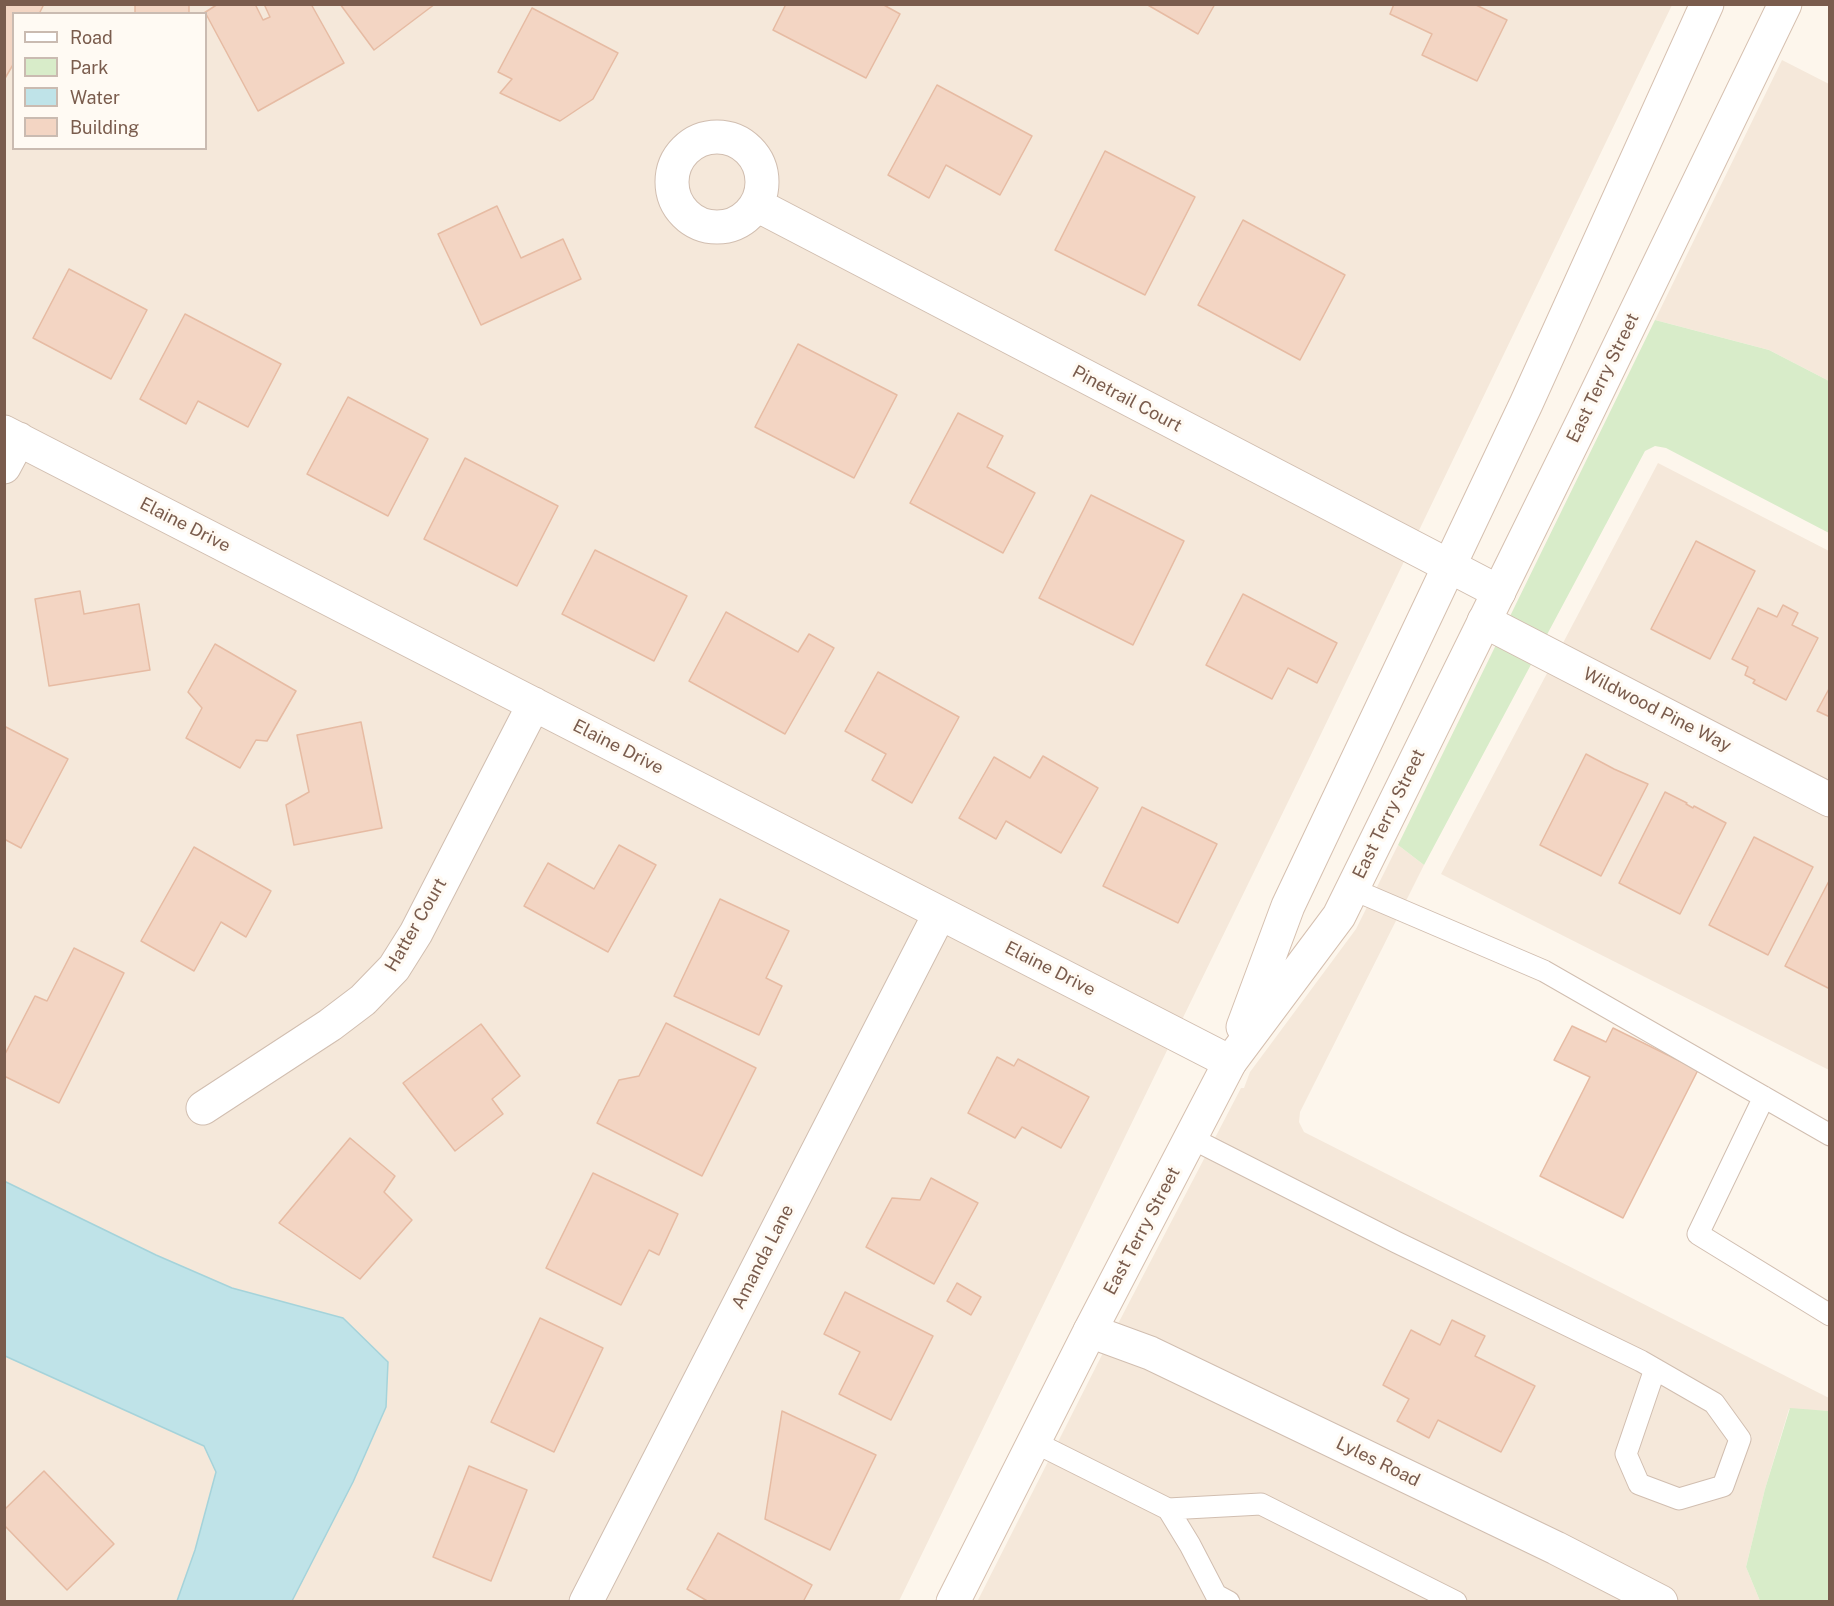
<!DOCTYPE html>
<style>
body{margin:0}
#map{position:relative;width:1834px;height:1606px;overflow:hidden;background:#fdf6ec;font-family:"Public Sans",sans-serif}
canvas{display:block}
.frame{position:absolute;inset:0;border:6px solid #7a5c4d;pointer-events:none}
.legend{position:absolute;left:12px;top:12px;width:195px;height:138px;box-sizing:border-box;background:#fffaf3;border:2px solid #cabbb1;margin:0;padding:8px 10px;list-style:none;font-size:18px;color:#7a5c4d}
.legend li{display:flex;align-items:center;gap:12px;height:30px}
.legend b{width:30px;border:2px solid #cabbb1}
</style>
<div id="map">
<canvas width="1834" height="1606"></canvas>
<div class="frame"></div>
<ul class="legend">
<li><b style="height:8px;background:#fff"></b>Road</li>
<li><b style="height:16px;background:#d8ecc9"></b>Park</li>
<li><b style="height:16px;background:#bfe3e8"></b>Water</li>
<li><b style="height:16px;background:#f3d5c3"></b>Building</li>
</ul>
</div>
<script>
const ctx = document.querySelector('canvas').getContext('2d');
ctx.lineJoin = 'round';
function fillPath(path, color) { ctx.fillStyle = color; ctx.fill(path, 'evenodd'); }
function trace(path, color, width, dash) { ctx.strokeStyle = color; ctx.lineWidth = width; ctx.lineCap = dash ? 'butt' : 'round'; ctx.setLineDash(dash || []); ctx.stroke(path); }
function write(font, color, halo, rows, align = 'center') {
  ctx.font = font + ' "Public Sans",sans-serif'; ctx.lineWidth = 6; ctx.setLineDash([]); ctx.textBaseline = 'middle'; ctx.strokeStyle = halo; ctx.fillStyle = color; for (const [text, x, y, turn = 0] of rows) {
    ctx.save(); ctx.translate(x, y); ctx.rotate((+turn || 0) * Math.PI / 180); ctx.textAlign = isNaN(turn) ? turn : align; if (halo) ctx.strokeText(text, 0, 0); ctx.fillText(text, 0, 0); ctx.restore();
  }
}
const residential = new Path2D(`
 M 5,5 L 1672,5 L 1306,765 L 899,1601 L 5,1602 ZM 14,14 L 206,14 L 206,148 L 14,148 Z
 M 1782,60 L 1829,84 L 1829,381 L 1769,350 L 1655,320 Z
 M 1658,463 L 1829,551 L 1829,1070 L 1441,874 Z
 M 1398,845 L 1424,865 L 1300,1112 L 1299,1122 L 1304,1132 L 1829,1398 L 1829,1411 L 1789,1409 L 1765,1489 L 1746,1567 L 1760,1601 L 977,1602 L 1109,1341 L 1241,1088 L 1244,1088 L 1250,1072 L 1356,929 Z`);
const green = new Path2D(`
 M 1655,320 L 1769,350 L 1829,381 L 1829,533 L 1666,448 L 1655,446 L 1645,451 L 1424,865 L 1398,845 Z
 M 1790,1408 L 1829,1411 L 1829,1601 L 1760,1601 L 1746,1567 L 1765,1489 Z`);
const water = new Path2D(`
 M 4,1181 L 156,1255 L 232,1288 L 343,1318 L 388,1362 L 386,1407 L 353,1482 L 292,1601 L 177,1601 L 195,1550 L 216,1472 L 204,1446 L 5,1356 Z`);
const building = new Path2D(`
 M 4,4 L 44,4 L 39,14 L 14,14 L 14,63 L 4,80 Z
 M 135,4 L 189,4 L 189,14 L 135,14 Z
 M 218,4 L 255,4 L 263,20 L 270,17 L 264,4 L 311,4 L 344,63 L 258,111 L 206,14 L 204,13 Z
 M 340,4 L 435,4 L 374,50 Z
 M 786,4 L 882,4 L 900,14 L 866,78 L 773,30 Z
 M 1146,4 L 1215,4 L 1198,34 Z
 M 1394,4 L 1474,4 L 1507,20 L 1477,81 L 1422,55 L 1432,34 L 1390,14 Z
 M 532,8 L 618,53 L 593,99 L 560,121 L 500,93 L 512,79 L 498,72 Z
 M 937,85 L 1032,136 L 1000,195 L 946,165 L 929,198 L 888,175 Z
 M 1105,151 L 1195,197 L 1145,295 L 1055,250 Z
 M 497,206 L 521,258 L 563,239 L 581,279 L 481,325 L 438,234 Z
 M 1243,220 L 1345,275 L 1300,360 L 1198,305 Z
 M 69,269 L 147,310 L 111,379 L 33,338 Z
 M 185,314 L 281,364 L 248,427 L 198,401 L 186,424 L 140,399 Z
 M 798,344 L 897,395 L 854,478 L 755,427 Z
 M 348,397 L 428,439 L 388,516 L 307,474 Z
 M 958,413 L 1003,436 L 987,467 L 1035,493 L 1003,553 L 910,503 Z
 M 465,458 L 558,506 L 517,586 L 424,539 Z
 M 1091,495 L 1184,541 L 1133,645 L 1039,598 Z
 M 1696,541 L 1755,571 L 1710,659 L 1651,629 Z
 M 595,550 L 687,596 L 654,661 L 562,614 Z
 M 80,591 L 84,614 L 139,604 L 150,670 L 49,686 L 35,599 Z
 M 1243,594 L 1337,643 L 1317,683 L 1288,668 L 1272,699 L 1206,665 Z
 M 1783,605 L 1798,613 L 1792,625 L 1818,638 L 1786,700 L 1753,683 L 1755,680 L 1745,675 L 1748,667 L 1732,659 L 1758,608 L 1777,617 Z
 M 726,612 L 798,652 L 809,634 L 834,648 L 785,734 L 689,681 Z
 M 215,644 L 296,691 L 267,741 L 256,740 L 240,768 L 186,738 L 202,708 L 188,692 Z
 M 878,672 L 959,717 L 912,803 L 872,780 L 886,754 L 845,731 Z
 M 1830,687 L 1830,717 L 1817,711 Z
 M 361,722 L 382,828 L 294,845 L 286,805 L 309,792 L 297,735 Z
 M 4,726 L 68,759 L 21,848 L 4,839 Z
 M 1586,754 L 1614,769 L 1648,784 L 1601,876 L 1540,845 Z
 M 1043,756 L 1098,788 L 1061,853 L 1006,821 L 996,839 L 959,818 L 994,757 L 1030,778 Z
 M 1665,792 L 1687,803 L 1686,804 L 1693,808 L 1694,806 L 1726,823 L 1680,914 L 1619,883 Z
 M 1142,807 L 1217,844 L 1178,923 L 1103,886 Z
 M 1754,837 L 1813,867 L 1768,955 L 1709,925 Z
 M 619,845 L 656,865 L 608,952 L 524,906 L 548,863 L 594,889 Z
 M 194,847 L 271,891 L 246,937 L 221,922 L 194,971 L 141,941 Z
 M 1830,879 L 1830,989 L 1785,966 Z
 M 720,899 L 789,931 L 766,978 L 782,986 L 759,1035 L 674,996 Z
 M 74,948 L 124,973 L 59,1103 L 4,1076 L 4,1056 L 35,996 L 47,1001 Z
 M 666,1023 L 756,1068 L 702,1176 L 597,1123 L 619,1080 L 639,1076 Z
 M 481,1024 L 520,1076 L 492,1099 L 503,1114 L 455,1151 L 403,1083 Z
 M 1572,1026 L 1606,1042 L 1613,1028 L 1698,1070 L 1623,1218 L 1540,1176 L 1590,1077 L 1554,1060 Z
 M 997,1057 L 1014,1066 L 1018,1059 L 1089,1097 L 1061,1148 L 1022,1127 L 1015,1138 L 968,1113 Z
 M 350,1138 L 395,1176 L 384,1192 L 412,1220 L 360,1279 L 279,1223 Z
 M 593,1173 L 678,1214 L 659,1255 L 649,1250 L 621,1305 L 546,1268 Z
 M 931,1178 L 978,1203 L 934,1284 L 866,1247 L 892,1198 L 920,1200 Z
 M 957,1283 L 981,1297 L 971,1315 L 947,1301 Z
 M 845,1292 L 933,1336 L 891,1420 L 839,1394 L 860,1352 L 824,1334 Z
 M 540,1318 L 603,1348 L 554,1452 L 491,1422 Z
 M 1452,1320 L 1485,1336 L 1475,1356 L 1535,1386 L 1501,1452 L 1438,1420 L 1429,1438 L 1397,1421 L 1409,1399 L 1383,1385 L 1411,1330 L 1440,1345 Z
 M 782,1411 L 876,1455 L 830,1550 L 765,1519 Z
 M 469,1466 L 527,1490 L 491,1581 L 433,1557 Z
 M 44,1471 L 114,1544 L 67,1590 L 4,1525 L 4,1510 Z
 M 718,1533 L 812,1585 L 803,1602 L 709,1602 L 687,1589 Z`);
const lane = new Path2D(`
 M 1352,889 L 1544,971 L 1830,1135
 M 1764,1097 L 1698,1234 L 1830,1315
 M 1191,1138 L 1396,1242 L 1641,1361 L 1714,1403 L 1740,1439 L 1723,1486 L 1679,1499 L 1639,1484 L 1626,1454 L 1655,1369
 M 1034,1442 L 1168,1509 L 1261,1504 L 1456,1602
 M 1168,1509 L 1190,1545 L 1216,1595 L 1229,1602`);
const street = new Path2D(`
 M672 182a45 45 0 1 1 90 0a45 45 0 1 1-90 0Z
 M 757,205 L 1499,592
 M 4,432 L 1230,1062
 M 4,467 L 19,439
 M 1484,621 L 1830,800
 M 203,1108 L 330,1025 L 363,1000 L 394,968 L 416,933 L 534,704
 M 1090,1331 L 1150,1353 L 1556,1548 L 1661,1602
 M 586,1602 L 940,913`);
const secondary = new Path2D(`
 M 1243,1027 L 1288,906 L 1526,404 L 1707,4
 M 953,1602 L 1090,1331 L 1230,1062 L 1339,916 L 1584,419 L 1785,4`);
const streetNames = [
 ["East Terry Street",1603,378,-64],
 ["Pinetrail Court",1127,399,28],
 ["Elaine Drive",185,525,27],
 ["Wildwood Pine Way",1657,710,27],
 ["Elaine Drive",618,747,27],
 ["East Terry Street",1389,814,-64],
 ["Hatter Court",416,925,-60],
 ["Elaine Drive",1050,969,27],
 ["East Terry Street",1142,1231,-62],
 ["Amanda Lane",763,1257,-63],
 ["Lyles Road",1378,1462,26]
];
fillPath(residential, '#f5e8da');
fillPath(green, '#d8ecc9');
fillPath(water, '#bfe3e8');
trace(water, '#a5d3da', 1.5);
fillPath(building, '#f3d5c3');
trace(building, '#e6bba3', 1.5);
trace(lane, '#d1beb0', 23);
trace(street, '#d1beb0', 35);
trace(secondary, '#d6c0b0', 35);
trace(lane, '#fff', 21);
trace(street, '#fff', 33);
trace(secondary, '#fff', 33);
write('18px', '#7a5c4d', '#fffaf3', streetNames);
</script>
